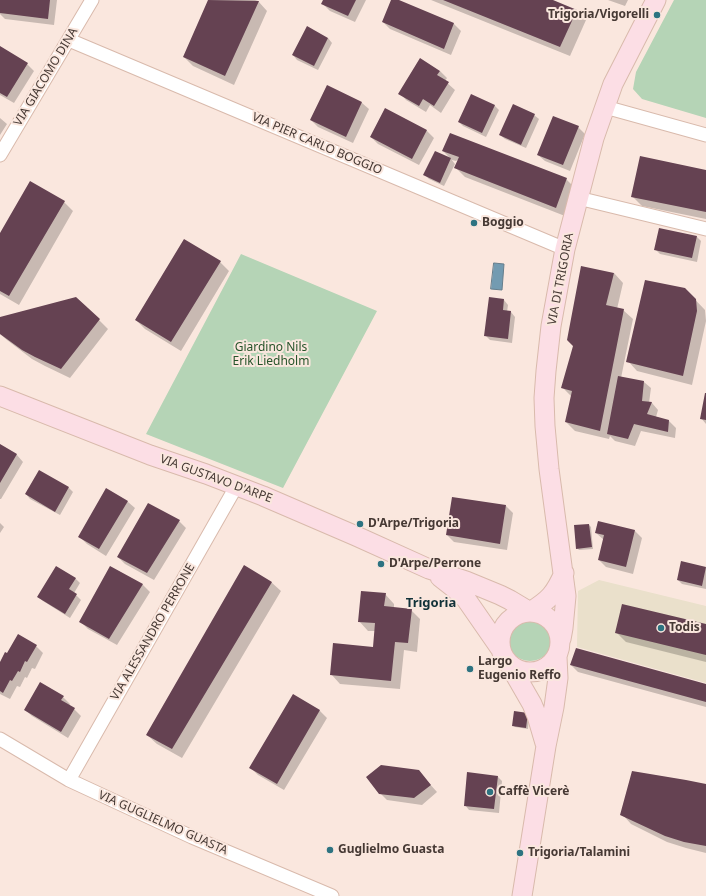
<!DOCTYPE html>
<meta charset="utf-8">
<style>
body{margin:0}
canvas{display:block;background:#fae7de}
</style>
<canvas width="706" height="896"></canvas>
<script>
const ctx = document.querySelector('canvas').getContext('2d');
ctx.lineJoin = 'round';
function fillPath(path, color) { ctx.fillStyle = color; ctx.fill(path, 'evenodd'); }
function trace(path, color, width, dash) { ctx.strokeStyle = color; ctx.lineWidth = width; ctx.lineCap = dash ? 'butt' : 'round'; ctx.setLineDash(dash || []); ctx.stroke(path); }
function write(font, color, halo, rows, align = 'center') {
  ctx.font = font + ' "Noto Sans",sans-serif'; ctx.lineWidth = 4; ctx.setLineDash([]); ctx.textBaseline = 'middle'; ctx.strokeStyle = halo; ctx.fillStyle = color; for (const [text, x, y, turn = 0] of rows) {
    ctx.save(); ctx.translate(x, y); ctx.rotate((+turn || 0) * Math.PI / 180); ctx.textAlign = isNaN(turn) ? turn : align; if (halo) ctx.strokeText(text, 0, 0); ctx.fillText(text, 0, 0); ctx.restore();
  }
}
const commercial = new Path2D(`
 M 599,580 L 706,606 L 706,683 L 577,647 L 578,591 Z`);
const green = new Path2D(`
 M 674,0 L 706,0 L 706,118 L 642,99 L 633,89 L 636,72 Z
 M 241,254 L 377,311 L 283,488 L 146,434 Z
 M507 638a23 23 0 1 1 46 0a23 23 0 1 1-46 0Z`);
const water = new Path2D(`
 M 494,263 L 504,264 L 502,290 L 491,289 Z`);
const shadow = new Path2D(`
 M 0,0 L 57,0 L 54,25 L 5,19 L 0,14 Z
 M 209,0 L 255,0 L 258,1 L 267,11 L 234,85 L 193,66 L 184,57 Z
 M 324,0 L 366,0 L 355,22 L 330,11 L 323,4 Z
 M 392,0 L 397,0 L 454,24 L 461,31 L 451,55 L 390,29 L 383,22 Z
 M 431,0 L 550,0 L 576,11 L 586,20 L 570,56 Z
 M 608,0 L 628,0 L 625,6 Z
 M 328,38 L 332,43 L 318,70 L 297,60 L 293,55 Z
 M 0,47 L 27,64 L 34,71 L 14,103 L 0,95 Z
 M 440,71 L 447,78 L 445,81 L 455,90 L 441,113 L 430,105 L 426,112 L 406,100 L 400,93 Z
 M 327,86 L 362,103 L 369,109 L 353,143 L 318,127 L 311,120 Z
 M 494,105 L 499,110 L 486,137 L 463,126 L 459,122 Z
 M 385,109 L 427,131 L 434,138 L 419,165 L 378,144 L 371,137 Z
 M 534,115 L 539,119 L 526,148 L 505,139 L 500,135 Z
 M 0,118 L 7,124 L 0,135 Z
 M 578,127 L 585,134 L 570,171 L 545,161 L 538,155 Z
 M 443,151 L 566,179 L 576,189 L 565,216 L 465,177 L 456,168 L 458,160 L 457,160 L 456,161 L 452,160 Z
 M 435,152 L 451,159 L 455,164 L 444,186 L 429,179 L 425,175 Z
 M 706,171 L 706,219 L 642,206 L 633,197 Z
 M 64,202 L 73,211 L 19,305 L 0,294 L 0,235 Z
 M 697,237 L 701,241 L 697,262 L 660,254 L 655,249 Z
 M 220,262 L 229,271 L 181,351 L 145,329 L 136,320 Z
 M 614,273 L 623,283 L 617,309 L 623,310 L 633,319 L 621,378 L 644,382 L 651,388 L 649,403 L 652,403 L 658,410 L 656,417 L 669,421 L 676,428 L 675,438 L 641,431 L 635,446 L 615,441 L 610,436 L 609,439 L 575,431 L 566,422 L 572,397 L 562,387 Z
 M 685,289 L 705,310 L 706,321 L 692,385 L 637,371 L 628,361 Z
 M 490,298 L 504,300 L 508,305 L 507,312 L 511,312 L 515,317 L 512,343 L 490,340 L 485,335 Z
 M 0,318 L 99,320 L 108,329 L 70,378 L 45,366 L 32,359 L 7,340 L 0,334 Z
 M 706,395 L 706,424 L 701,418 Z
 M 0,445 L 17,455 L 23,462 L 1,499 L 0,499 Z
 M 69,488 L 73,492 L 60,515 L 30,499 L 26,494 Z
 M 107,490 L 128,502 L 135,508 L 106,556 L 87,544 L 80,537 Z
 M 506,506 L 513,513 L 507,550 L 454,542 L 447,535 Z
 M 179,521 L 186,528 L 154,580 L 125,564 L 118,557 Z
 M 598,522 L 635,531 L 642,538 L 633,574 L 606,567 L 599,560 L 604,540 L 596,533 Z
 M 0,523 L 4,527 L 0,533 Z
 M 589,525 L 591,527 L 593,549 L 579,550 L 577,548 Z
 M 682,562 L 706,568 L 706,589 L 682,584 L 678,580 Z
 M 111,567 L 143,585 L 150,592 L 117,645 L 88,629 L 81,622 Z
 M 75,578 L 80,583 L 74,593 L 81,600 L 70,618 L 43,601 L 38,597 Z
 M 271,582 L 281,591 L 182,758 L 157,744 L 147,735 Z
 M 385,594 L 394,604 L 394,608 L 411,610 L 420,619 L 417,652 L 404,650 L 400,689 L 340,684 L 331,674 L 374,648 L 375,631 L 368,631 L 359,621 Z
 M 706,625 L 706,662 L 626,642 L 616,632 Z
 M 36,646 L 43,653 L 35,669 L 32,668 L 27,678 L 25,677 L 20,687 L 17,686 L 10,699 L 0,694 L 0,662 Z
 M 571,665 L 706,685 L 706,707 L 578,672 Z
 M 293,696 L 320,711 L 327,718 L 284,790 L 258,775 L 251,768 Z
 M 63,697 L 70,704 L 69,706 L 74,709 L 81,716 L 68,738 L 32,716 L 25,710 Z
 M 529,716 L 528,729 L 515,727 L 513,725 Z
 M 418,771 L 437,792 L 422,805 L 387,800 L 380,793 Z
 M 498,777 L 502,781 L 499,813 L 469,810 L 465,805 Z
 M 706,786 L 706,853 L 686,848 L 667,842 L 631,824 L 622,814 Z`);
const building = new Path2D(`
 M 0,0 L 50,0 L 48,19 L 0,13 Z
 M 208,0 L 259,1 L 225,76 L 183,57 Z
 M 323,0 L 356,0 L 348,16 L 321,4 Z
 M 391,0 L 399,0 L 454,23 L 444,49 L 382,22 Z
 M 443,0 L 553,0 L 577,10 L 560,47 Z
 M 307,26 L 328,38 L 314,66 L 292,55 Z
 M 0,46 L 28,63 L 7,97 L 0,93 Z
 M 420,58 L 440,71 L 437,75 L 449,82 L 434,106 L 423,99 L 419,106 L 398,94 Z
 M 327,85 L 362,102 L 346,137 L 310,120 Z
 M 471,94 L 495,105 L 482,133 L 458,122 Z
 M 513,104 L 535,114 L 521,145 L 499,135 Z
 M 385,108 L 427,130 L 412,159 L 370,137 Z
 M 553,116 L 579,126 L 563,165 L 537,155 Z
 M 450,133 L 567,178 L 556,208 L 454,168 L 459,157 L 442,151 Z
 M 435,151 L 451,158 L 440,183 L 423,175 Z
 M 640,156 L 706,170 L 706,212 L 631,197 Z
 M 30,181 L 65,201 L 9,296 L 0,291 L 0,233 Z
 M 659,228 L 697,236 L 692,258 L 654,250 Z
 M 184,239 L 221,261 L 171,342 L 135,320 Z
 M 581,266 L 614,273 L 606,305 L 624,309 L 600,431 L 565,422 L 572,391 L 561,388 L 573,346 L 567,340 Z
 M 645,280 L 685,288 L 696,299 L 697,311 L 683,376 L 626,362 Z
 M 76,297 L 100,319 L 61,369 L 35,357 L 22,350 L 0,334 L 0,317 Z
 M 489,297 L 504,299 L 503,310 L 511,311 L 508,339 L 484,336 Z
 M 618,376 L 644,381 L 642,401 L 652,402 L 647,414 L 669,420 L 668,432 L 634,424 L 628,439 L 607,434 Z
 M 705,393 L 706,393 L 706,420 L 700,419 Z
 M 0,444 L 17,454 L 0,483 Z
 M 39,470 L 69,487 L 55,512 L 25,494 Z
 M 106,488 L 128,501 L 99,549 L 78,537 Z
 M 452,497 L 506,505 L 500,544 L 446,535 Z
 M 148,503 L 180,520 L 147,573 L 117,557 Z
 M 598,521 L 635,530 L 626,567 L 598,560 L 604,535 L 595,533 Z
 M 589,524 L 592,547 L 576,549 L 574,525 Z
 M 681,561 L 706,567 L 702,586 L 677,580 Z
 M 244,565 L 272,582 L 172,749 L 146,735 Z
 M 56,566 L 76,578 L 69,589 L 77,594 L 65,614 L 37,597 Z
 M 110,566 L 143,584 L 109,639 L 79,622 Z
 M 361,591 L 386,593 L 384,606 L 412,609 L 408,643 L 395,642 L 391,681 L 330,675 L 333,643 L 373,647 L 375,623 L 358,622 Z
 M 622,604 L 706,624 L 706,655 L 615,633 Z
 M 18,634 L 37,645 L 27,662 L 25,661 L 20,672 L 18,671 L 12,681 L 10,680 L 3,693 L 0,691 L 0,662 L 5,652 L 7,653 Z
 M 576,648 L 706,684 L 706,702 L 570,665 Z
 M 40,682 L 64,696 L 61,700 L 75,708 L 61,732 L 24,710 Z
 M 293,694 L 320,710 L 277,784 L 249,768 Z
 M 514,711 L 528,713 L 526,728 L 512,726 Z
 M 381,765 L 419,770 L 431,785 L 414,798 L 379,794 L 366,777 Z
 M 632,771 L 686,780 L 706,784 L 706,846 L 684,842 L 665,836 L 620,815 Z
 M 467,772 L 498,776 L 494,809 L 464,806 Z`);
const street = new Path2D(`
 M 69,40 L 565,249
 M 605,107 L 706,135
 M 0,155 L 92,0
 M 578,198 L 706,229
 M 0,739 L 69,780 L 192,837 L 332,896
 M 69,780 L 237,485`);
const secondary = new Path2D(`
 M 0,396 L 150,455 L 206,474 L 263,496 L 356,536 L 429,569 L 466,581 L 500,595 L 510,600 L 530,612
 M 440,577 L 454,588 L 466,599 L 500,648
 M500 642a30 30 0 1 1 60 0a30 30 0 1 1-60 0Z
 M 530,612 C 549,600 555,594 564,573
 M 561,639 L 563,628 L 566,596 L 549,469 L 545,426 L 544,398 L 546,371 L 551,326 L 565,249 L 594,138 L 613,84 L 656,0
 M 509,664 L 532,704 L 537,716 L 545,743
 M 522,896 L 546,746 L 554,707 L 558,678 L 557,657`);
const markers = [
 [657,15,4,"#2d7381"],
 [474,223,4,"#2d7381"],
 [360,524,4,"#2d7381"],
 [381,564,4,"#2d7381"],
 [661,628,4,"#2d7381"],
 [470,669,4,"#2d7381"],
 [490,792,4,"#2d7381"],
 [330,850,4,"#2d7381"],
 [520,853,4,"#2d7381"]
];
const poiNames = [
 ["Trigoria/Vigorelli",649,15,"right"],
 ["Boggio",482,223],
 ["D'Arpe/Trigoria",368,524],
 ["D'Arpe/Perrone",389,564],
 ["Todis",669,628],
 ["Largo",478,662],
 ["Eugenio Reffo",478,676],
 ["Caffè Vicerè",498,792],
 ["Guglielmo Guasta",338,850],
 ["Trigoria/Talamini",528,853]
];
const streetNames = [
 ["VIA GIACOMO DINA",46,77,-59],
 ["VIA PIER CARLO BOGGIO",317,144,23],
 ["VIA DI TRIGORIA",561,279,-79],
 ["VIA GUSTAVO D'ARPE",216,479,20],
 ["VIA ALESSANDRO PERRONE",153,632,-60],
 ["VIA GUGLIELMO GUASTA",163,823,24]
];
const parkNames = [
 ["Giardino Nils",271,348],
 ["Erik Liedholm",271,362]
];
const neighbourhoodNames = [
 ["Trigoria",431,603]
];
fillPath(commercial, '#eae0cb');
fillPath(green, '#b5d4b6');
fillPath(water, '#739bb1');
trace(water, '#667e8c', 1);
fillPath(shadow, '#0003');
fillPath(building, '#654252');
trace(street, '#d9baac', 15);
trace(secondary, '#d9baac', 21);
trace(street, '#fff', 13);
trace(secondary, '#fcdee5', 19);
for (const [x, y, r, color] of markers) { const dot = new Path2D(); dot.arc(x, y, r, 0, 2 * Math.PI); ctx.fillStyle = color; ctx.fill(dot); trace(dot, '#fae7de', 1.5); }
write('bold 12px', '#463934', '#fae7de', poiNames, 'left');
write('12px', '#463934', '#fae7de', streetNames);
write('12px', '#26542a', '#fae7de', parkNames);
write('bold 13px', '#123239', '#fae7de', neighbourhoodNames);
</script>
